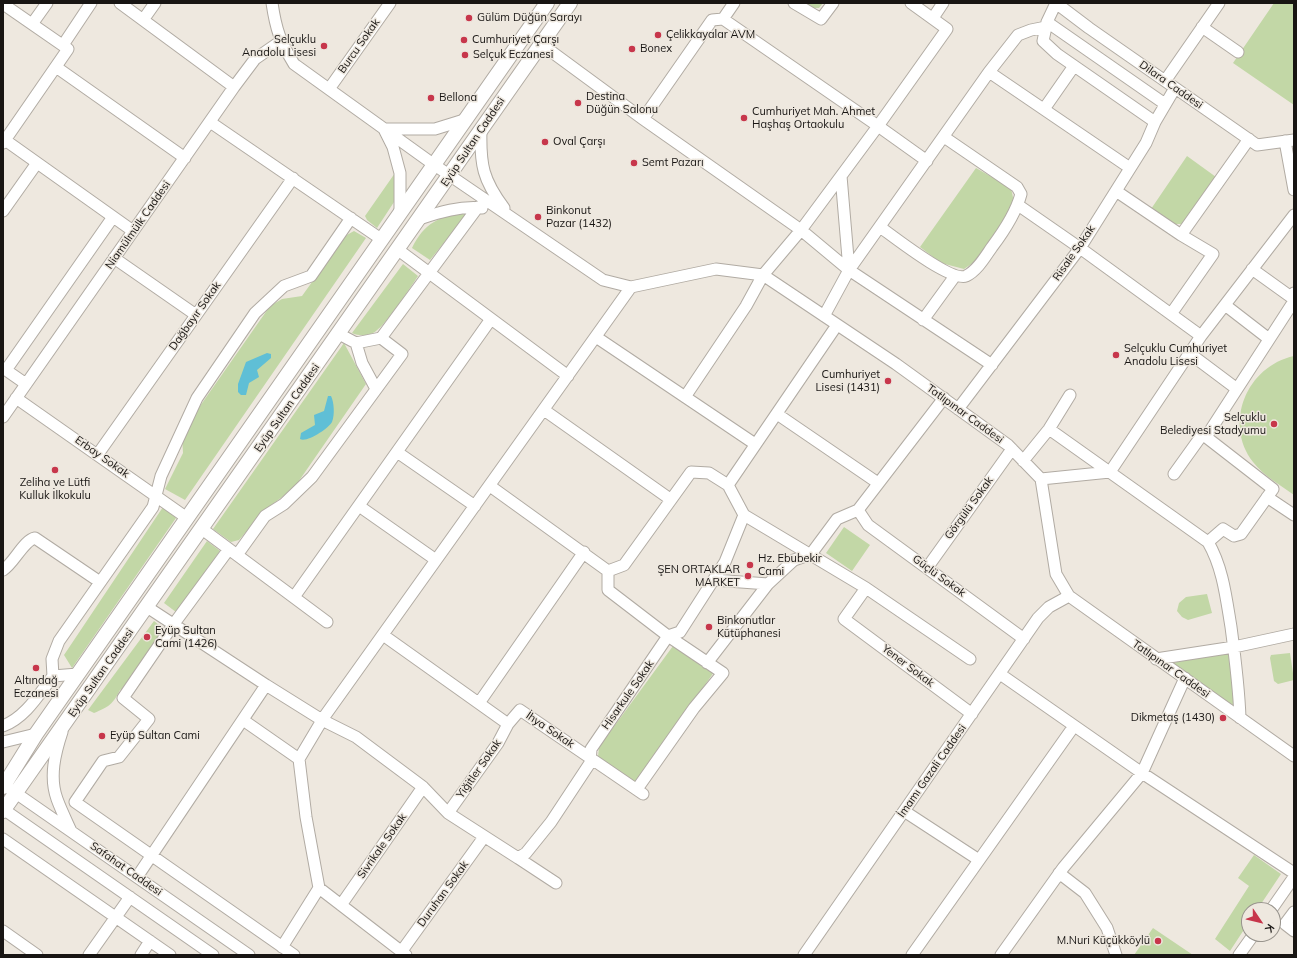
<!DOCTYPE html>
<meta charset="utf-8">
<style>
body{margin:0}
#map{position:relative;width:1297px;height:958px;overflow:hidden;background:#eee8df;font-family:Mulish,sans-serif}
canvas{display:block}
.frame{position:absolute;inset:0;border:4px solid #181513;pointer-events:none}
.north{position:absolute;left:1241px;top:902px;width:40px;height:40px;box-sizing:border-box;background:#eee8df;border:1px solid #98948d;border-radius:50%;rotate:125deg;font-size:11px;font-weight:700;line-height:16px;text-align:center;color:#181513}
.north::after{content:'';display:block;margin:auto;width:14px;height:18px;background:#c7364b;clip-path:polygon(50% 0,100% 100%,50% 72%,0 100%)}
</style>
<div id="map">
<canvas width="1297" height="958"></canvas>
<div class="frame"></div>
<div class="north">K</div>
</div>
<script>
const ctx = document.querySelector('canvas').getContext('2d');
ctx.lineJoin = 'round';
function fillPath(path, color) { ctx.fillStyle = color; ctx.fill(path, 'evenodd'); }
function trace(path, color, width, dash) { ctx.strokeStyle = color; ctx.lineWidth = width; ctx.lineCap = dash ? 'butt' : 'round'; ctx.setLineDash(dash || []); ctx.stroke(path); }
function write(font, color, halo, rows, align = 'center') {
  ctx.font = font + ' Mulish,sans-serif'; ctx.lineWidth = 3; ctx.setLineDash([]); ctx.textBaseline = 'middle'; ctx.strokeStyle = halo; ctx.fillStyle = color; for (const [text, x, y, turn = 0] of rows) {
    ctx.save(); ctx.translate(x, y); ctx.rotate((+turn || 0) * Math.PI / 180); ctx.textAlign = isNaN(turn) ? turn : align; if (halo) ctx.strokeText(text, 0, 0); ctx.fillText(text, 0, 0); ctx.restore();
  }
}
const green = new Path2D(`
 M 804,3 L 823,3 L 819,8 L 812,8 Z
 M 1274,3 L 1294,3 L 1294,105 L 1233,63 Z
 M 1187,156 L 1216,177 L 1183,224 L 1173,224 L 1151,209 Z
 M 976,168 L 1011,188 L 1014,202 L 980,258 L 964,269 L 941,263 L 920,247 Z
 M 395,173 L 396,199 L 377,228 L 367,220 L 365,216 Z
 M 468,213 L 430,260 L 412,248 C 424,223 440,215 468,213 Z
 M 354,231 L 366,238 L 185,500 L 165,489 L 183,453 L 182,436 L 186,426 L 270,306 L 282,299 L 302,296 L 345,236 Z
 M 403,264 L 418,276 C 410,288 384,328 373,333 C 367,336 358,336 352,333 Z
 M 344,343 L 366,384 L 294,488 L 266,509 L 239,540 L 231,542 L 213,529 Z
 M 1294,356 L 1294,495 C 1280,485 1264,476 1253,462 C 1223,423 1247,366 1294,356 Z
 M 163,507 L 176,518 L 72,668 L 64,655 Z
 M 844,527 L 870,545 L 852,571 L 826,553 Z
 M 207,541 L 220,551 L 176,612 L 164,603 Z
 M 1207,594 L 1212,613 L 1188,620 L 1182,617 L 1177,611 L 1179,603 L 1186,597 Z
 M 154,621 L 165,630 L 124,688 L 120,690 C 113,704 109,707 94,713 L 88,710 Z
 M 673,646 L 714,672 L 637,783 L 598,757 L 599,747 Z
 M 1230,652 L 1234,707 L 1172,663 Z
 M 1290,653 L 1294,680 L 1278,684 L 1274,681 L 1270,658 L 1271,655 Z
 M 1254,855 L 1281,874 L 1257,910 L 1249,910 L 1249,922 L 1230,951 L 1215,939 L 1249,886 L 1238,878 Z
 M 1153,928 L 1193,955 L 1134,955 Z`);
const water = new Path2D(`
 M 267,353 L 271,354 L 271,358 L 257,370 L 259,377 L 249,383 L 246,395 L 241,395 L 238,392 L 238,384 L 246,362 Z
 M 328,396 L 331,396 C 334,402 335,415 332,422 C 329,428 307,443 300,439 L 301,433 L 315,425 L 314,415 L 324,411 Z`);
const minor = new Path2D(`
 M 120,3 L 234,87
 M 272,3 C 276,30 280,41 294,64 L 433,164 L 603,280 L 631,287 L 716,269 L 763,275 L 896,364 L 1008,445 L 1041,479 L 1056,574 L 1069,596 L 1294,756
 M 734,3 L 723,19 L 878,126 L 841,176 L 849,270 L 824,316
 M 794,3 L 821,19 L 833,3
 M 911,3 L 947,29 L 878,126 L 927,161
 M 1056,3 L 1089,28 L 1257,145 L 1294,140
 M 1056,3 L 1047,22 L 1043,41 L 1057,54 L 1155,122
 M 3,4 L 68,49 L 3,143
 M 933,18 L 943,3
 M 143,20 L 155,3
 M 1047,22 L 1165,104
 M 32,24 L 47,3
 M 1202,27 L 1238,52
 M 541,44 L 643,119 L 801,230 L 849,270 L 992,365
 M 63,45 L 91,3
 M 56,67 L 185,158
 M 989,72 L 1130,168
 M 1165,81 L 1219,3
 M 329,89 L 390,3
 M 1044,109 L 1074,66
 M 643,119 L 712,20 L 723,19
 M 210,122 L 381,239
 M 481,130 C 480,165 483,180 504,208
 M 5,140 L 133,231
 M 1285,141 L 1294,190
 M 1116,191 L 1181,235 L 1249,139
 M 1018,205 L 1080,248 L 1201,336
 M 3,211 L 37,163
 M 400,212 L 400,173 L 393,147 L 384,129 L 435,129 L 464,120
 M 419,219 C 440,212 460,206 482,208
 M 880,227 C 894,237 951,282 966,276 C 977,271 985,257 992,247 C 1004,231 1016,213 1021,194 L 1017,187 L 944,137
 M 397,249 L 568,376
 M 114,258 L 196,315
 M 1252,269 L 1291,297 L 1294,293
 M 849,270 L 989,72 L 1018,35 L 1031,30 L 1046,27
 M 1225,305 L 1269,339
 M 1171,314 L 1213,254 L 1181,235
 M 923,320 L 955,276
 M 339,334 L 356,343 L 381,338
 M 596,337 L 755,444
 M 356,343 L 362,363 L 376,389
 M 1189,353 L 1237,389
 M 3,368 L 26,384
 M 6,370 L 113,217
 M 685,397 L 746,306 L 763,275 L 801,230 L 841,176
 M 16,398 L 187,518
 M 958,409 L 1080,248 L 1146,143 L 1155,122 L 1175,88
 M 544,410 L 670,499
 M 777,414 L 878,483
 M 3,417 L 234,87 L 255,59 L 281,41
 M 1049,429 L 1208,542 C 1223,568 1226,597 1231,627 C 1235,657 1239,687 1240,718
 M 1206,437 L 1273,489 L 1241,534 L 1234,536 L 1223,529 L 1208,542
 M 397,452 L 475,506
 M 98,454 L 293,178
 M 1023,461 L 1049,429 L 1070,395
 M 1174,474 L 1202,435 L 1206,437 L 1294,301
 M 1041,479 L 1110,472 L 1201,336 L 1294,215
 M 728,485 L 837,325
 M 1267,497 L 1294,515
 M 359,506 L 436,560
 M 858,510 L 868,525 L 1024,639
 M 202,529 L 327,622
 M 229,549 L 173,625 L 123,698 L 149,719 L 119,757 L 103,761 L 75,802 L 294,955
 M 237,555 L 265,516 L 284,504 L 312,477 L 402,354 L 381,338 L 478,207
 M 927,568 L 1012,449
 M 3,570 C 14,563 24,540 35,538 L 100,582
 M 608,571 L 624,565 L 691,472 L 709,473 L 728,485 L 744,515 L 866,588 L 844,619 L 972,714
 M 714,580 L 768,584
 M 866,588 L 970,659
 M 294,597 L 491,319
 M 383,635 L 508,724 L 520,710 L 643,794
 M 1156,659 L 1234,647 L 1294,634
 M 707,663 L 768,584 L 794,560 L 811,554 L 837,519 L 858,510 L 944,398
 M 1000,674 L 1142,773 L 1294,873
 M 53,676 L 52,659 L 59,641 L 153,507 L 161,476 L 197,398 L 255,313 L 284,286 L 311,276 L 351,218
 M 266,685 L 322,720 L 356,737 L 423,787 L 448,813 L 518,858 L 526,853 L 551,822 L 590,763 L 591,749 L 668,636 L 608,590 L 608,571 L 490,486
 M 479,703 L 584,552
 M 243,720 L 299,759
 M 3,726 C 26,717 39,694 53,676 L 78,674
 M 62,732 C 55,753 49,777 57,799 C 61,810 66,820 71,831
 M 3,742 L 36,734
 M 10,789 L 249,955
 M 637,789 L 694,708 L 723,673 L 668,636 L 680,632 L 725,562 L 744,515
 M 3,809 L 213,955
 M 904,811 L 979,860
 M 448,813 L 498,743 L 508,724
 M 3,839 L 170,955
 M 518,858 L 556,883
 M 1059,873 L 1085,893 L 1107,928 L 1116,955
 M 137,877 L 266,685 L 147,607
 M 341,905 L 423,787
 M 1271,910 L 1294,877
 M 1294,912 L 1285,924 L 1294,931
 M 3,931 L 37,955
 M 282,947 L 319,888
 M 401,952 L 484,837
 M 89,955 L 130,897
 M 141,955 L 150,941
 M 406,955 L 319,888 L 306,817 L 299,759 L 324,717 L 631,287
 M 804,955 L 1038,618 L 1049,607 L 1069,596
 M 912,955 L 1074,726
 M 1001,955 L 1063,868 L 1142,773 L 1185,678
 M 1239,955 L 1254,934`);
const major = new Path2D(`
 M 3,787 L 36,734 L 547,3
 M 3,811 L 570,3`);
const markers = [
 [469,18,4,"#c7364b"],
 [658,35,4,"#c7364b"],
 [464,40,4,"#c7364b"],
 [324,46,4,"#c7364b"],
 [632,49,4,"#c7364b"],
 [465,55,4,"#c7364b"],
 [431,98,4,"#c7364b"],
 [578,103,4,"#c7364b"],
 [744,118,4,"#c7364b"],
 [545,142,4,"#c7364b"],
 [634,163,4,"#c7364b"],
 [538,217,4,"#c7364b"],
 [1116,355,4,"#c7364b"],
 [888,381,4,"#c7364b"],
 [1274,424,4,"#c7364b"],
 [55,470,4,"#c7364b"],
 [750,565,4,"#c7364b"],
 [748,576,4,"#c7364b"],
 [709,627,4,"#c7364b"],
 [147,637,4,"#c7364b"],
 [36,668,4,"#c7364b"],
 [1223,718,4,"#c7364b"],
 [102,736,4,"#c7364b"],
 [1158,941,4,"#c7364b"]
];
const poiNames = [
 ["Gülüm Düğün Sarayı",477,18],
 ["Çelikkayalar AVM",666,35],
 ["Selçuklu",316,40,"right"],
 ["Anadolu Lisesi",316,53,"right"],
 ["Cumhuriyet Çarşı",472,40],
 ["Bonex",640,49],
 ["Selçuk Eczanesi",473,55],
 ["Destina",586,97],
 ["Düğün Salonu",586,110],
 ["Bellona",439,98],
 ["Cumhuriyet Mah. Ahmet",752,112],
 ["Haşhaş Ortaokulu",752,125],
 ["Oval Çarşı",553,142],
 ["Semt Pazarı",642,163],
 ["Binkonut",546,211],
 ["Pazar (1432)",546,224],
 ["Selçuklu Cumhuriyet",1124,349],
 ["Anadolu Lisesi",1124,362],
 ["Cumhuriyet",880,375,"right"],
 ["Lisesi (1431)",880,388,"right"],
 ["Selçuklu",1266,418,"right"],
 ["Belediyesi Stadyumu",1266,431,"right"],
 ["Zeliha ve Lütfi",55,483,"center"],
 ["Kulluk İlkokulu",55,496,"center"],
 ["Hz. Ebubekir",758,559],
 ["Cami",758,572],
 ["ŞEN ORTAKLAR",740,570,"right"],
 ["MARKET",740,583,"right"],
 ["Binkonutlar",717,621],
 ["Kütüphanesi",717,634],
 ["Eyüp Sultan",155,631],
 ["Cami (1426)",155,644],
 ["Altındağ",36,681,"center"],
 ["Eczanesi",36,694,"center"],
 ["Dikmetaş (1430)",1215,718,"right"],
 ["Eyüp Sultan Cami",110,736],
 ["M.Nuri Küçükköylü",1150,941,"right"]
];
const streetNames = [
 ["Burcu Sokak",359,46,-55],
 ["Dilara Caddesi",1171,85,35],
 ["Eyüp Sultan Caddesi",473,142,-56],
 ["Niamülmülk Caddesi",138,225,-55],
 ["Risale Sokak",1074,253,-55],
 ["Dağbayır Sokak",195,316,-55],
 ["Eyüp Sultan Caddesi",287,408,-55],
 ["Tatlıpınar Caddesi",965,414,36],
 ["Erbay Sokak",102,457,35],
 ["Görgülü Sokak",969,508,-54],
 ["Güçlü Sokak",939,576,36],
 ["Yener Sokak",908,666,37],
 ["Tatlıpınar Caddesi",1171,669,35],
 ["Eyüp Sultan Caddesi",101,673,-55],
 ["Hisarkule Sokak",628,695,-55],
 ["İhya Sokak",550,730,34],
 ["Yiğitler Sokak",479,769,-55],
 ["İmamı Gazali Caddesi",932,771,-55],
 ["Sivrikale Sokak",382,846,-55],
 ["Safahat Caddesi",126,869,35],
 ["Duruhan Sokak",443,894,-54]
];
fillPath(green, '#c2d7a6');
fillPath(water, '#5fbfd6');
trace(minor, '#b1aba3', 13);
trace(major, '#b1aba3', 16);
trace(minor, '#fff', 11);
trace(major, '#fff', 14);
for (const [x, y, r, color] of markers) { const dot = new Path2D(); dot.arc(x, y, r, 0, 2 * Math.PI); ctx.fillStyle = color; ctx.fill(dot); trace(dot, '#eee8df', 1.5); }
write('11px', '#181513', '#eee8df', poiNames, 'left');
write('11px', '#181513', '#eee8df', streetNames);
</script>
